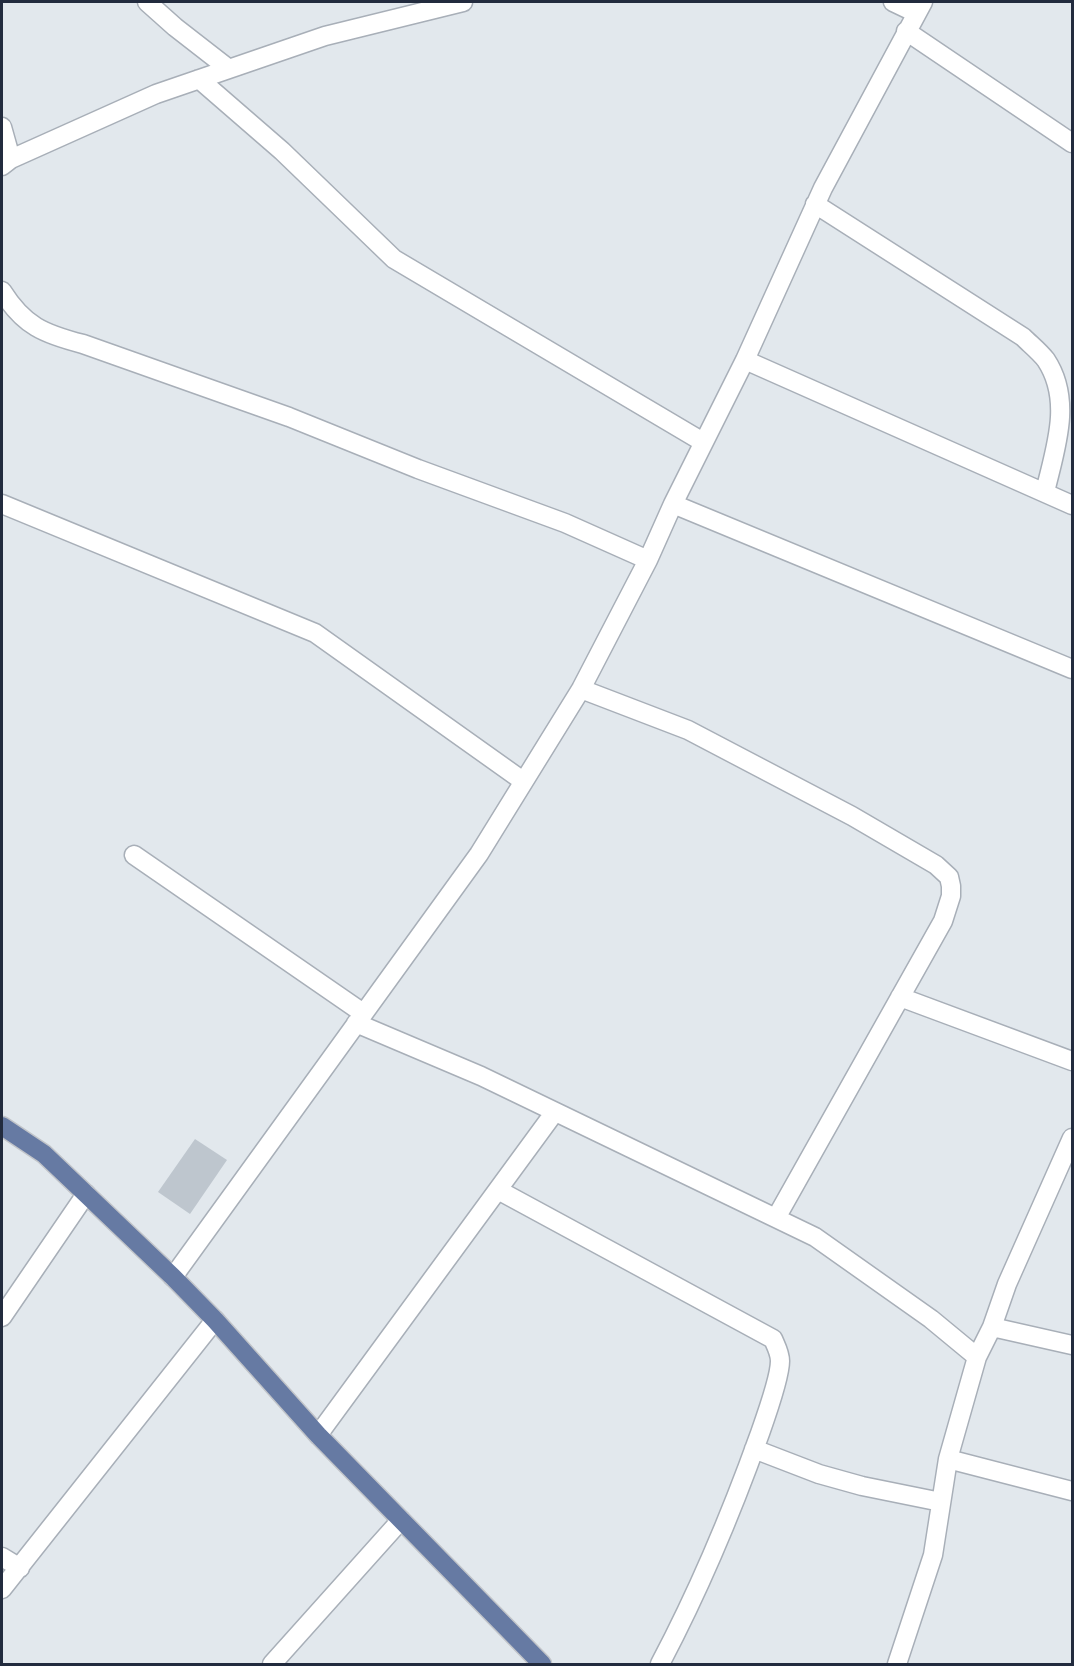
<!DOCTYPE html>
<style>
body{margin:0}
#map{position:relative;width:1074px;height:1666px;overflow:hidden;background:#e2e8ed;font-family:Commissioner,sans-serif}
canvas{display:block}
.frame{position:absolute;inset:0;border:3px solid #222b3e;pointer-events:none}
</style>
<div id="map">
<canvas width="1074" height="1666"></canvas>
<div class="frame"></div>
</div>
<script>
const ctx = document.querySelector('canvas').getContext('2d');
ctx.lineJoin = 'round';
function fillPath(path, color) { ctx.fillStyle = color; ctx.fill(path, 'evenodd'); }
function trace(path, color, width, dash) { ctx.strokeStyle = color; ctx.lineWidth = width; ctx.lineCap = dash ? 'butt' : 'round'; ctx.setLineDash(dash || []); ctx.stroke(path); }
const building = new Path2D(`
 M 195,1139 L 227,1160 L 190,1214 L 158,1192 Z`);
const minor = new Path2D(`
 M 147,2 L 175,27 L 229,69
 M 893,2 L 916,13
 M 906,31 L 1072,143
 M 199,79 L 282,151 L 394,259 L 703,442
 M 2,127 L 11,159
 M 2,166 L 11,159 L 156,94 L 325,36 L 463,2
 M 815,204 L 1023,337 C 1030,344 1040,352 1046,360 C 1073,401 1055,449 1045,492
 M 2,291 C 24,326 44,334 83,344 L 289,417 L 418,469 L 565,523 L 648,560
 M 745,360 L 1072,505
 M 2,504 L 315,633 L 523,781
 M 673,504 L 1072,669
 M 581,689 L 688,730 L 852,816 L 936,865 L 949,877 L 951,886 L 951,896 L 943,921 L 776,1218
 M 134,855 L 363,1013
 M 900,997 L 1072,1061
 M 356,1023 L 481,1076 L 815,1237 L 931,1319 L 977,1357
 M 498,1190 L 773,1339 C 776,1346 780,1353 780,1361 C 780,1378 765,1419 759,1436 C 731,1514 698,1592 660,1664
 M 173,1277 L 479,854 L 581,689 L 648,560 L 673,504 L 745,360 L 823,188 L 923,2
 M 2,1317 L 86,1194
 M 992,1327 L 1072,1345
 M 318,1435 L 554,1113
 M 754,1449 L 819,1474 L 862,1486 L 941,1502
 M 948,1459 L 1072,1491
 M 2,1557 L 20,1568
 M 2,1589 L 215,1320
 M 272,1664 L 401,1520
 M 897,1664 L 933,1555 L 948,1459 L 977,1357 L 992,1327 L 1007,1284 L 1072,1138`);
const major = new Path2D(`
 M 2,1126 L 44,1154 L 173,1277 L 215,1320 L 318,1435 L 542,1664`);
fillPath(building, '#bec6ce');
trace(minor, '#a8afb8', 21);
trace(major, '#c1c4c9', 21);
trace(minor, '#fff', 18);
trace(major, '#667aa3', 18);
</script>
